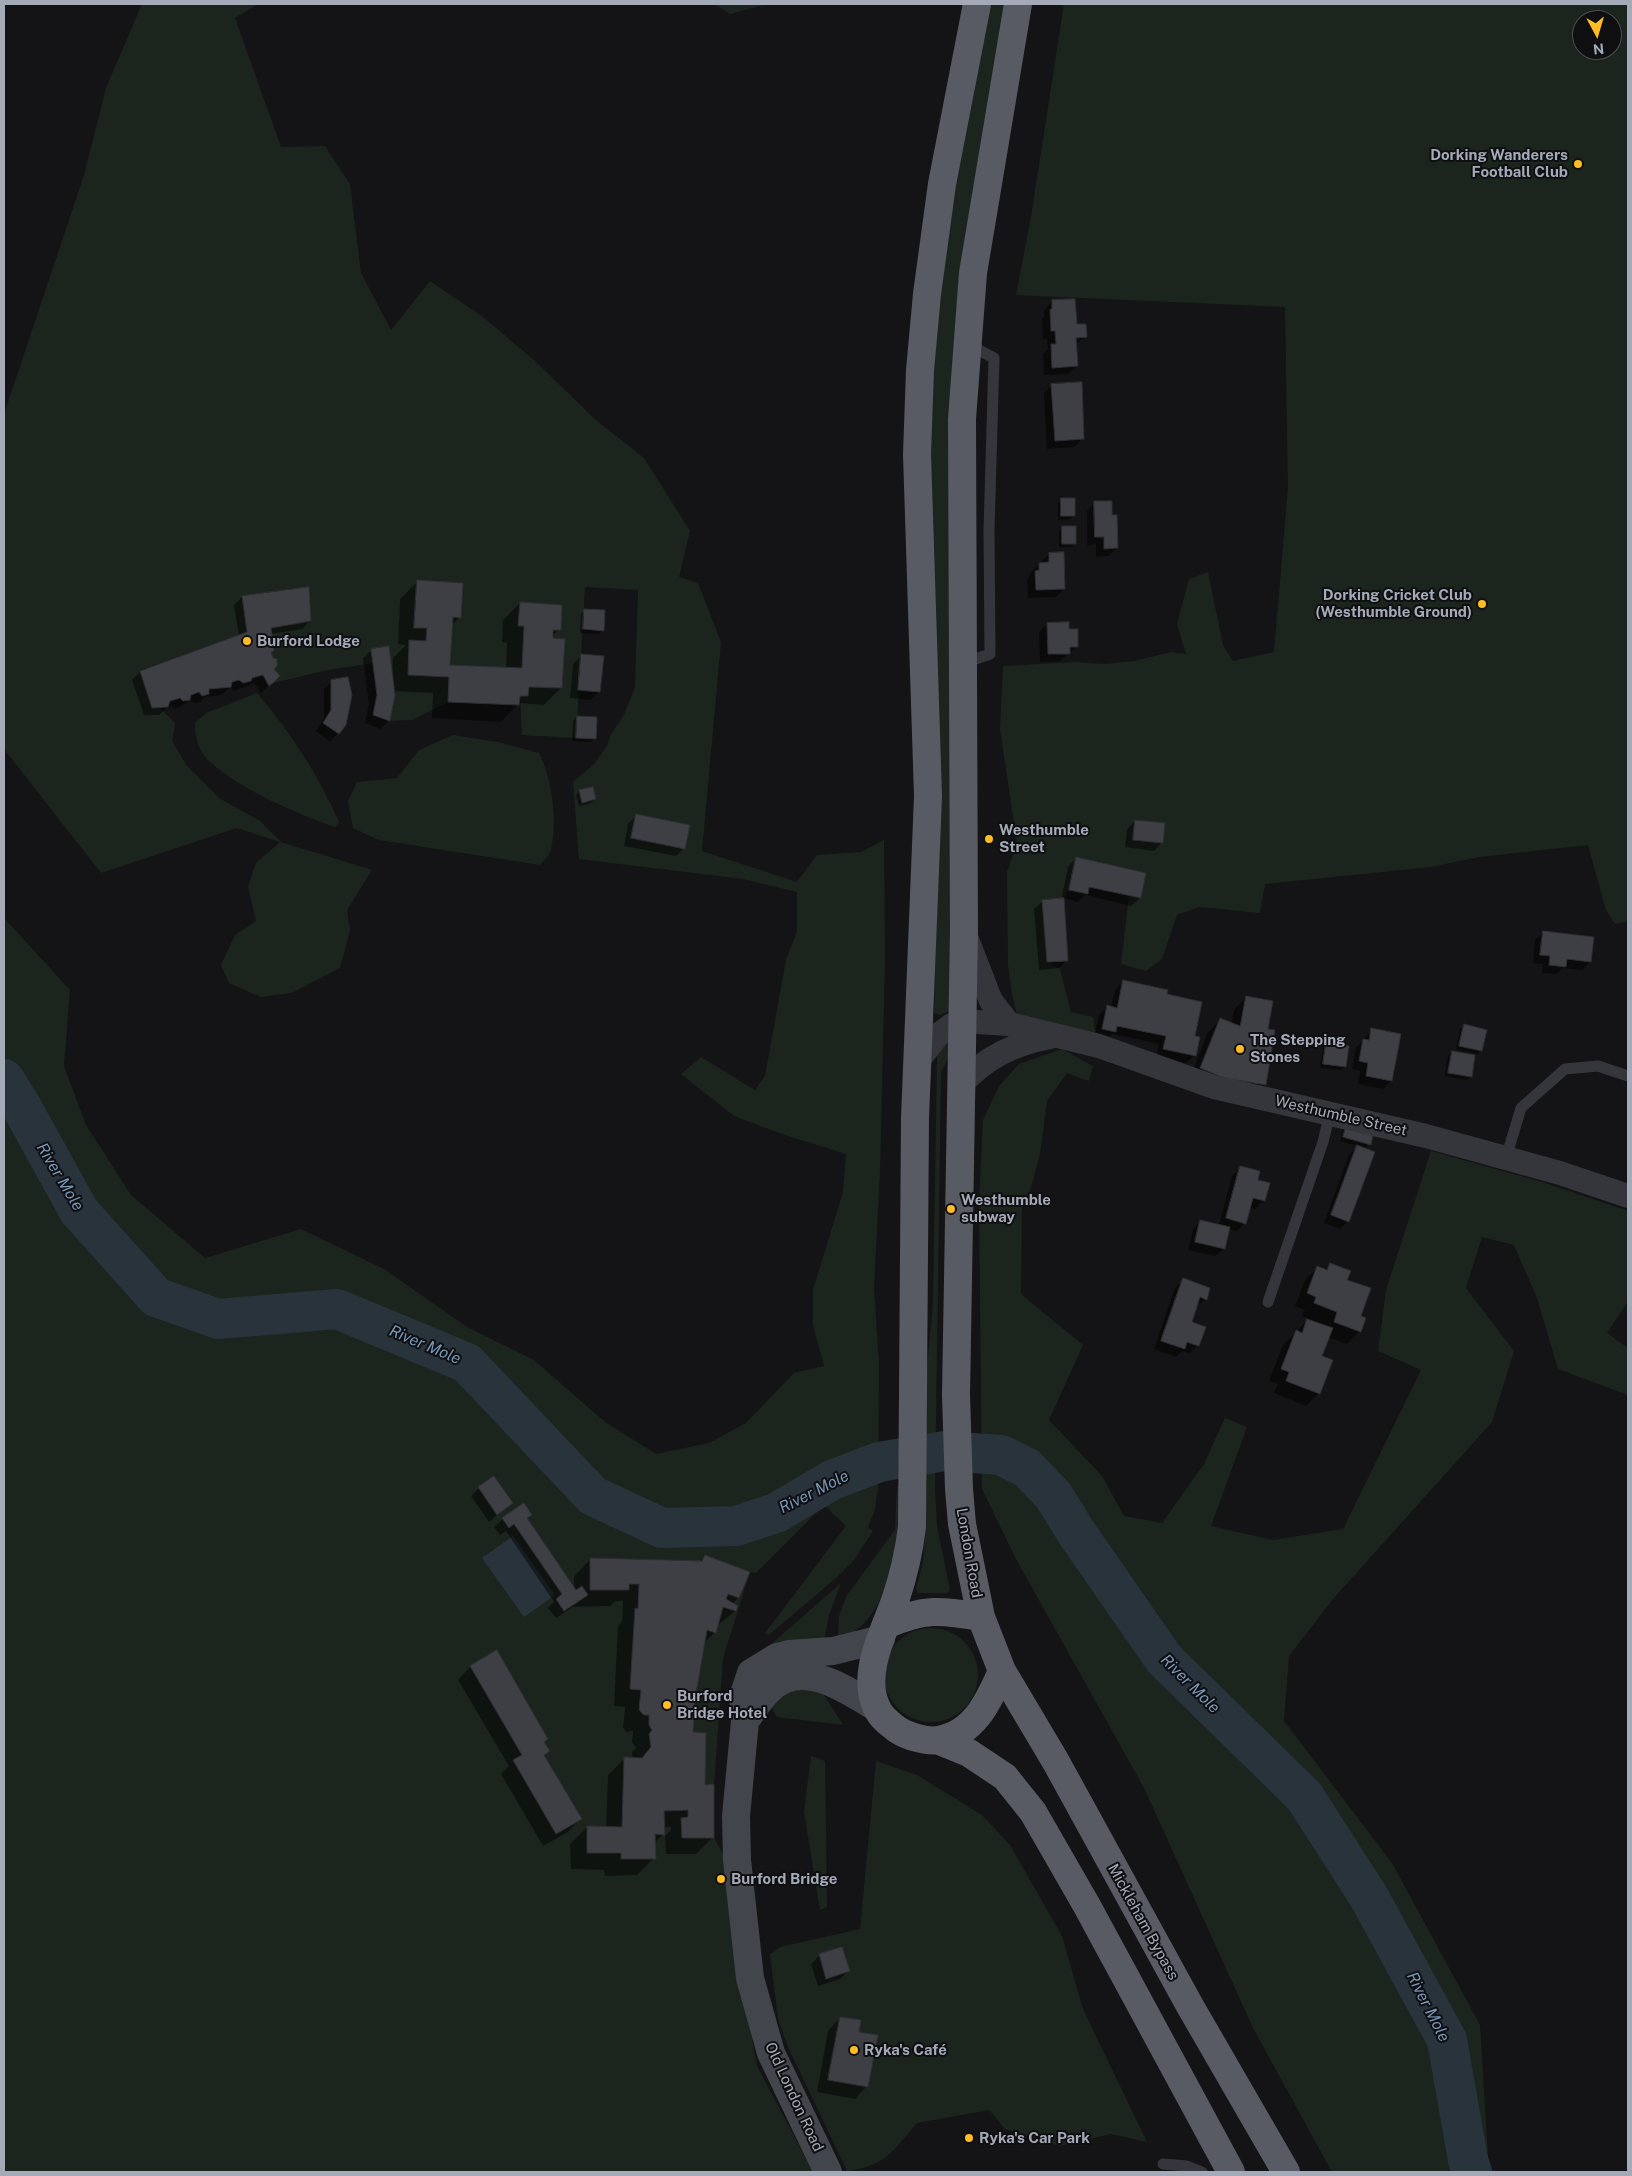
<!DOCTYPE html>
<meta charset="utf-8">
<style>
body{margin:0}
#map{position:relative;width:1632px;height:2176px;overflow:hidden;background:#141416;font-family:"Public Sans",sans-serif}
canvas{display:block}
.frame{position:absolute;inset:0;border:5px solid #a5aab8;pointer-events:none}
.north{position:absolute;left:1572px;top:10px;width:50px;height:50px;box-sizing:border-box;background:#0f0f11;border:1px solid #4b4d54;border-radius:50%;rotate:174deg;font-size:14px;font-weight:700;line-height:20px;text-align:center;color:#a5aab8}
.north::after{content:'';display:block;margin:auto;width:18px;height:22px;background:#ffbc24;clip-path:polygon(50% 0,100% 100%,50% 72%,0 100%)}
</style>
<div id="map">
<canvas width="1632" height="2176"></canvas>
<div class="frame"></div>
<div class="north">N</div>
</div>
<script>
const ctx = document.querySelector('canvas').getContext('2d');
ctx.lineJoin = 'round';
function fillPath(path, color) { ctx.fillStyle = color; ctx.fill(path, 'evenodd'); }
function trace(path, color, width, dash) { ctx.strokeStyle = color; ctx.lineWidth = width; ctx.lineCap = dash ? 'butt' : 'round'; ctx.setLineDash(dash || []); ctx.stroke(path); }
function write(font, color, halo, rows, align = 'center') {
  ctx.font = font + ' "Public Sans",sans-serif'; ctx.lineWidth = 4; ctx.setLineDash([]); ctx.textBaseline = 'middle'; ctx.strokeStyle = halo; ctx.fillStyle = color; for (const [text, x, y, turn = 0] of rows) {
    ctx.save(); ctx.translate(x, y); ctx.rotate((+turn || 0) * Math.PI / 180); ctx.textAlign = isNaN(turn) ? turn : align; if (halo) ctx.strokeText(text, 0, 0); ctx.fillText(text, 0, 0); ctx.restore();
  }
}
const green = new Path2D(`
 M 142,4 L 258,4 L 235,18 L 281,147 L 325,146 L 350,184 L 361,273 L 391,330 L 430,281 L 483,317 L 534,360 L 597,421 L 644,458 L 690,531 L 679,577 L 698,583 L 721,642 L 702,851 L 797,882 L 817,855 L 861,852 L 884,840 L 885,958 L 880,1171 L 874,1288 L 879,1365 L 878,1487 L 875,1510 L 868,1527 L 873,1531 L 854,1560 L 836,1578 L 769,1635 L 765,1633 L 846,1526 L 824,1505 L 756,1573 L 750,1572 L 723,1658 L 714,1784 L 714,1838 L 723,1854 L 731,1931 L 757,2066 L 813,2172 L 4,2172 L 4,918 L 70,990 L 64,1066 L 86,1125 L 131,1195 L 205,1258 L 301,1229 L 384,1269 L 467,1327 L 534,1360 L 605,1422 L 656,1454 L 709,1443 L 746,1423 L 794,1373 L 824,1366 L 813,1325 L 813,1290 L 843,1192 L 846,1154 L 785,1135 L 734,1116 L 681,1074 L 701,1057 L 755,1090 L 765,1076 L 786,960 L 797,931 L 797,892 L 743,879 L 579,859 L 573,782 L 594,764 L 607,746 L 611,734 L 624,715 L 635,687 L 638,590 L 585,587 L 576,738 L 522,735 L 520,696 L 528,696 L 529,687 L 562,688 L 565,639 L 553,638 L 553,630 L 561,630 L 562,605 L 520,602 L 518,625 L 524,626 L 522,668 L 450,665 L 453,617 L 463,583 L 417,581 L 414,628 L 427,628 L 426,641 L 409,640 L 408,675 L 449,677 L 448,702 L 412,720 L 390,721 L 395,695 L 388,646 L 371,649 L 373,663 L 328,670 L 273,683 L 280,677 L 274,669 L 277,666 L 277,659 L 273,658 L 271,652 L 274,651 L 271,628 L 311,621 L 309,587 L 242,596 L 247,632 L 140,670 L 152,708 L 158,706 L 175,723 L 172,741 L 187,766 L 219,798 L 260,821 L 281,842 L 372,870 L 347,910 L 350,931 L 340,968 L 291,993 L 261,997 L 229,983 L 221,965 L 235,935 L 256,921 L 248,887 L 256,863 L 280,842 L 237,828 L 101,873 L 4,749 L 4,414 L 84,175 L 106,88 Z
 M 714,4 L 767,4 L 730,14 Z
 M 989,4 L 1010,4 C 987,135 958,267 951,400 L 953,807 L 949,1011 L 940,1015 L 934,1013 L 936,930 L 929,429 L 939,295 L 951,205 Z
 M 1064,4 L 1628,4 L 1628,921 L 1615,924 L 1606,910 L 1588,845 L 1479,857 L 1431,867 L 1265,884 L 1260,913 L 1199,907 L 1177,915 L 1162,959 L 1146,971 L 1121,964 L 1129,896 L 1141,898 L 1146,873 L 1076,857 L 1069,890 L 1064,898 L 1042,900 L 1047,962 L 1060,969 L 1071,1012 L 1093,1017 L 1096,1036 L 1024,1022 L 1017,1014 L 1012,995 L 1008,965 L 1007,872 L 1017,843 L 1000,729 L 1003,666 L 1074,662 L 1104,664 L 1135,661 L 1171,652 L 1186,654 L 1177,624 L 1189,579 L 1208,572 L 1223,645 L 1233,661 L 1274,652 L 1288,488 L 1285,307 L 1016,295 L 1031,217 ZM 1582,20 L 1612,20 L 1612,50 L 1582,50 Z
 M 257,693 C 290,731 319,776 339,822 L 335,827 C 297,814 239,789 209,761 C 198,751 195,737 195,723 L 206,713 Z
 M 453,735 L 498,742 L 539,753 C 552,778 558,821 551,849 C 550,855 543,861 540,865 L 379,840 L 353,828 L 348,801 L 357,782 L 397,778 L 419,750 Z
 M 949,1040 L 949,1056 L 941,1072 L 935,1488 L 937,1526 L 950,1590 L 947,1593 L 918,1593 L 916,1589 L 923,1562 L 926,1528 L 926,1378 L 933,1305 L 937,1057 L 938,1049 Z
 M 1062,1049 L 1093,1066 L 1089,1081 L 1067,1073 L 1047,1101 L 1040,1154 L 1030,1191 L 1022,1206 L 1021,1294 L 1083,1345 L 1049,1420 L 1102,1476 L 1124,1516 L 1162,1523 L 1204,1464 L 1225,1418 L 1247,1427 L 1211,1526 L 1273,1540 L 1343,1529 L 1421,1370 L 1378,1351 L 1386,1290 L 1431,1151 L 1542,1182 L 1628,1211 L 1628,1301 L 1607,1333 L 1628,1348 L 1628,1395 L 1558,1369 L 1537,1298 L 1514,1245 L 1482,1237 L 1466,1288 L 1514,1351 L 1492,1422 L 1333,1599 L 1289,1656 L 1284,1721 L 1392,1863 L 1480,2025 L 1489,2172 L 1332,2172 L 1253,2028 L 1144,1788 L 1016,1559 L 982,1489 L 979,1200 L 983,1120 L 999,1086 L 1019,1064 Z
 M 897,1487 L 903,1487 C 900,1535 893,1623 838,1639 L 839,1616 L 847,1595 L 895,1530 Z
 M 841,1583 L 829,1615 L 824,1642 L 770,1645 Z
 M884 1675a47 47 0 1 1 94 0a47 47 0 1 1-94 0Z
 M 799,1686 L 819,1687 L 843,1725 L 777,1717 L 771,1707 L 781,1696 Z
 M 811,1756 L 825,1761 L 827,1907 L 820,1910 L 804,1812 Z
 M 876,1761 L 917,1775 L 982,1815 L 1010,1845 L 1062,1936 L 1083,2009 L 1147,2142 L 1111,2134 L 1059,2146 L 1005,2129 L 989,2110 L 917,2123 C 893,2151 886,2166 847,2171 L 788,2047 L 778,2019 L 770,1954 L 780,1947 L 860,1929 Z`);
const water = new Path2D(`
 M 513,1536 L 555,1595 L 524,1617 L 482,1558 Z`);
const shadow = new Path2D(`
 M 1052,302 L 1085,337 L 1075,345 L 1077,366 L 1068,374 L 1044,375 L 1043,354 L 1048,349 L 1047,339 L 1043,339 L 1042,319 L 1044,316 L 1044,310 Z
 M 1081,383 L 1082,439 L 1074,447 L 1047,449 L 1044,393 L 1052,385 Z
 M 1062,500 L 1074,515 L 1070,519 L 1058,520 L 1058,503 Z
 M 1095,503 L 1111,517 L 1117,548 L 1108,556 L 1096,557 L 1096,544 L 1087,545 L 1087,511 Z
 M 1063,527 L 1075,543 L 1071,547 L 1059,547 L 1059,531 Z
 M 1049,554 L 1064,589 L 1056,597 L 1028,598 L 1027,580 L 1031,572 Z
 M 417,582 L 460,617 L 451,626 L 449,666 L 506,669 L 507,643 L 502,642 L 503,620 L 520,603 L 559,629 L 552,637 L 561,688 L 544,705 L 519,703 L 501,722 L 432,718 L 433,693 L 393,691 L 389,720 L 381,729 L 365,723 L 369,704 L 363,658 L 372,650 L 392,674 L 393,658 L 406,645 L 398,644 L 400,599 Z
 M 242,597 L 310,621 L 302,629 L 270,634 L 272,670 L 278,676 L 261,693 L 254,683 L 234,691 L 231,687 L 221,695 L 205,697 L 200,702 L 194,703 L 190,700 L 180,707 L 175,709 L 171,706 L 166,708 L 159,715 L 144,715 L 132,680 L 140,672 L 239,636 L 234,605 Z
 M 585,610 L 602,630 L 599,634 L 580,633 L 581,614 Z
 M 1047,624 L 1068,631 L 1077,646 L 1060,661 L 1040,662 L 1039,632 Z
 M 582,655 L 599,692 L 591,700 L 570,698 L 573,664 Z
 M 332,681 L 345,725 L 330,742 L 316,731 L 324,719 L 324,689 Z
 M 577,717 L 595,738 L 591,742 L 572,741 L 573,721 Z
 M 580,791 L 595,799 L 591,803 L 579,806 L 576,795 Z
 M 636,816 L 684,848 L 676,856 L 624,846 L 628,824 Z
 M 1135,821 L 1162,842 L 1154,851 L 1125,847 L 1127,829 Z
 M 1076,858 L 1140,898 L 1131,906 L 1085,895 L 1078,902 L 1063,898 L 1067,960 L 1059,968 L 1039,970 L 1034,909 L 1043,901 L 1061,900 L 1068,867 Z
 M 1544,932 L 1593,938 L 1590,962 L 1582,970 L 1563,968 L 1556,974 L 1542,973 L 1543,964 L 1533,963 L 1535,940 Z
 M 1123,981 L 1166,995 L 1193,1036 L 1195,1055 L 1186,1063 L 1156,1057 L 1159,1044 L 1112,1034 L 1106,1040 L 1094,1037 L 1099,1015 L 1107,1007 L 1111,1007 L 1115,990 Z
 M 1246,997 L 1267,1030 L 1265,1085 L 1253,1097 L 1189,1081 L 1208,1032 L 1221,1020 L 1231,1024 L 1234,1010 Z
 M 1464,1026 L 1481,1051 L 1477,1054 L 1456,1049 L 1460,1029 Z
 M 1372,1030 L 1391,1081 L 1383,1089 L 1358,1084 L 1360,1071 L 1352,1069 L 1356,1048 Z
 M 1327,1044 L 1345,1067 L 1341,1070 L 1320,1068 L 1323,1047 Z
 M 1452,1052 L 1471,1076 L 1467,1080 L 1445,1076 L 1448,1056 Z
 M 1343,1128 L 1369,1144 L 1364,1149 L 1348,1221 L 1340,1229 L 1324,1223 L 1349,1155 L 1358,1146 L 1340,1141 Z
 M 1241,1167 L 1256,1181 L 1264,1200 L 1255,1209 L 1249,1207 L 1245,1223 L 1237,1231 L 1228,1229 L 1224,1248 L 1216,1256 L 1188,1250 L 1193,1229 L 1201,1221 L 1219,1225 L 1232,1176 Z
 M 1330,1265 L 1346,1280 L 1359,1317 L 1360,1331 L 1347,1344 L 1328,1337 L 1321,1357 L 1319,1393 L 1306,1406 L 1274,1393 L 1278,1384 L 1269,1381 L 1283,1345 L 1309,1319 L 1302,1316 L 1305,1310 L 1295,1306 L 1305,1280 L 1318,1267 L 1325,1270 Z
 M 1183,1280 L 1205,1299 L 1196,1307 L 1190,1323 L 1198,1345 L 1190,1353 L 1182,1351 L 1176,1357 L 1154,1349 L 1175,1288 ZM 1182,1339 L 1195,1343 L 1195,1346 L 1181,1341 Z
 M 479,1488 L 511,1503 L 489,1522 L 471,1496 Z
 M 531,1514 L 526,1519 L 574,1588 L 574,1576 L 591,1559 L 699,1563 L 705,1556 L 748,1573 L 738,1598 L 732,1604 L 735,1611 L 716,1627 L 715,1632 L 703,1644 L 694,1699 L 692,1733 L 713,1837 L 696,1854 L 666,1854 L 665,1836 L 671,1830 L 671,1827 L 663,1827 L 663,1834 L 654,1844 L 654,1858 L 637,1875 L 605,1876 L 604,1870 L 571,1869 L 570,1844 L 587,1827 L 606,1828 L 608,1775 L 625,1758 L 633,1759 L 632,1752 L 636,1748 L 632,1742 L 633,1731 L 627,1732 L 623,1728 L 625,1707 L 614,1706 L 618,1626 L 622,1622 L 623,1601 L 616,1601 L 610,1606 L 573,1607 L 556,1618 L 548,1608 L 554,1602 L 506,1531 L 500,1535 L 494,1527 L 503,1519 Z
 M 496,1652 L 548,1751 L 543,1756 L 580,1819 L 568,1832 L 543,1846 L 501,1774 L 509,1766 L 458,1680 L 470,1667 Z
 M 841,1949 L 848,1971 L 840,1979 L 818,1986 L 811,1964 L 819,1956 Z
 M 840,2018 L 857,2033 L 867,2086 L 855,2099 L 817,2092 L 828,2031 Z`);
const river = new Path2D(`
 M 4,1079 L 21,1106 L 79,1211 L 156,1297 L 218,1319 L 337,1309 L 467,1363 L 593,1496 L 662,1528 L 736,1526 L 776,1513 L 832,1480 L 879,1462 L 945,1451 L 1001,1455 L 1027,1468 L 1053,1495 L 1076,1532 L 1164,1659 L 1304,1796 L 1369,1897 L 1447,2040 L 1468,2160 L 1472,2172`);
const building = new Path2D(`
 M 1075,299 L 1077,324 L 1086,324 L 1087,337 L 1076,338 L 1078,366 L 1052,368 L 1051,344 L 1056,344 L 1055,331 L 1051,331 L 1050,309 L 1052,309 L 1052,300 Z
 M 1082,382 L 1084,439 L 1055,441 L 1051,384 Z
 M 1061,498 L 1075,498 L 1075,516 L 1061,516 Z
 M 1094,501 L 1112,501 L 1112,515 L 1117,515 L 1118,548 L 1104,549 L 1104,537 L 1095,537 Z
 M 1062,526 L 1076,526 L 1076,544 L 1062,544 Z
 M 1064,552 L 1065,589 L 1036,590 L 1035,571 L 1039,570 L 1039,563 L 1049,562 L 1049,553 Z
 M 417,580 L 463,583 L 461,618 L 453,617 L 450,665 L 522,668 L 524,626 L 518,626 L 520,602 L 562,605 L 561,630 L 553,630 L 553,638 L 565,639 L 562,688 L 529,687 L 528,696 L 520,696 L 519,705 L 448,702 L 449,677 L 408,675 L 409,640 L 426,641 L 427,628 L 414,628 Z
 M 309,587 L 311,621 L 271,628 L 274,651 L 271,652 L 273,658 L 277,659 L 277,666 L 274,669 L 280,676 L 273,683 L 269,686 L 263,675 L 252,678 L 251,681 L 243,683 L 239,680 L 232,682 L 231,687 L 209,689 L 209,694 L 202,696 L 199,692 L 191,695 L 190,700 L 183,701 L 180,698 L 170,701 L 168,707 L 152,708 L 140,671 L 247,632 L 242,596 Z
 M 584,609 L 605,610 L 604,631 L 583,629 Z
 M 1069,622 L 1069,629 L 1078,629 L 1078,647 L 1070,647 L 1070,654 L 1048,654 L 1047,623 Z
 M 389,646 L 395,695 L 390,721 L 373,715 L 377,695 L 371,649 Z
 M 581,654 L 604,656 L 600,692 L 578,690 Z
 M 348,677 L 352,695 L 346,725 L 339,734 L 323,723 L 331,710 L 331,680 Z
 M 577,716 L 597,717 L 596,739 L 576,738 Z
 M 593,787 L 596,799 L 582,803 L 579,790 Z
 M 636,814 L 690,825 L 685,849 L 631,838 Z
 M 1135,820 L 1165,823 L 1163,843 L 1133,840 Z
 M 1076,857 L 1146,873 L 1141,898 L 1089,887 L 1088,894 L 1069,890 Z
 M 1064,898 L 1068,961 L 1047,962 L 1042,900 Z
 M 1543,931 L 1594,937 L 1591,962 L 1567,959 L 1566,967 L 1549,965 L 1550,956 L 1540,955 Z
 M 1123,980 L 1168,990 L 1167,994 L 1202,1002 L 1195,1036 L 1200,1037 L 1196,1056 L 1163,1049 L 1166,1036 L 1117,1026 L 1116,1032 L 1102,1029 L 1107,1005 L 1117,1008 Z
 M 1246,996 L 1273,1001 L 1268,1029 L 1275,1030 L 1266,1085 L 1224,1078 L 1200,1068 L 1220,1018 L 1240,1026 Z
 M 1464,1024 L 1487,1030 L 1482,1051 L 1459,1046 Z
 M 1371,1028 L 1401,1034 L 1392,1081 L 1366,1076 L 1368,1063 L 1359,1061 L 1363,1039 L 1369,1040 Z
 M 1326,1042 L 1349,1046 L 1346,1067 L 1323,1064 Z
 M 1452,1051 L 1475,1055 L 1472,1077 L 1448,1073 Z
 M 1347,1123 L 1374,1130 L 1371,1145 L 1343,1137 Z
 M 1357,1145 L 1375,1152 L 1349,1222 L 1331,1215 Z
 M 1240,1166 L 1260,1171 L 1258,1180 L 1270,1183 L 1265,1201 L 1253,1198 L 1246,1224 L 1226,1218 Z
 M 1200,1220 L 1230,1227 L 1225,1249 L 1195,1242 Z
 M 1330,1263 L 1351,1271 L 1347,1280 L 1371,1288 L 1361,1316 L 1366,1318 L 1361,1332 L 1334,1322 L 1337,1312 L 1314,1303 L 1316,1297 L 1307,1293 L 1317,1266 L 1327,1270 Z
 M 1183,1278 L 1210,1288 L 1207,1300 L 1200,1297 L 1192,1322 L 1206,1327 L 1199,1346 L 1187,1342 L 1185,1349 L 1161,1341 Z
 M 1307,1319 L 1333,1328 L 1322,1356 L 1333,1360 L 1320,1394 L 1286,1381 L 1289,1372 L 1281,1369 L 1296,1330 L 1302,1333 Z
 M 494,1476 L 513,1503 L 497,1515 L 478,1487 Z
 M 524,1503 L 532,1515 L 527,1518 L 576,1590 L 582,1586 L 588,1595 L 564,1611 L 556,1599 L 562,1594 L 514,1524 L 509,1528 L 502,1518 Z
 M 705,1555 L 750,1572 L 739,1598 L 728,1594 L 726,1599 L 738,1606 L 736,1611 L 723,1607 L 716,1633 L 707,1630 L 695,1699 L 693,1732 L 706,1733 L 705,1785 L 714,1784 L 714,1838 L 682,1838 L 681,1818 L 688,1817 L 688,1810 L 664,1811 L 665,1835 L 655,1834 L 656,1859 L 621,1859 L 621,1853 L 587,1853 L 587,1826 L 622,1827 L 624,1757 L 642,1758 L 651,1747 L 649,1734 L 652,1730 L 649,1725 L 649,1715 L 644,1715 L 639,1710 L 641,1690 L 630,1689 L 635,1608 L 638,1609 L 639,1584 L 629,1584 L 629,1590 L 590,1590 L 590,1558 L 702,1561 Z
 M 497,1650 L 548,1739 L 544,1742 L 550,1751 L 544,1755 L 582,1819 L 556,1834 L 513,1760 L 522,1755 L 470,1666 Z
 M 842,1947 L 850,1971 L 826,1979 L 819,1954 Z
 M 840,2017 L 861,2020 L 859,2032 L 878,2035 L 868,2087 L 828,2080 Z`);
const service = new Path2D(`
 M 964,663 L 990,654 L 989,531 L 994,358 L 967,344
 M 1506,1158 L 1521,1108 L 1565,1069 L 1598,1066 L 1628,1076
 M 1268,1302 L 1323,1142 L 1330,1113
 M 1163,2164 L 1187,2166 L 1202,2172`);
const minor = new Path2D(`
 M 965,934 L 991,1001 L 1009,1024
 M 918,1061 L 938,1035 L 950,1026 L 961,1021 L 1009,1024 L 1099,1046 L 1214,1087 L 1426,1136 L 1560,1173 L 1628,1196
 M 960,1086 C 985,1057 1014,1044 1050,1037`);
const secondary = new Path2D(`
 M 745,1721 C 753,1711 760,1698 769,1690 C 802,1657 846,1690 877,1708
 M 828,2172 L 771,2053 L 750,1978 L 737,1860 L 736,1816 L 745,1721 L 743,1697 L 751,1673 L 777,1657 L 789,1654 L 833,1651 L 881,1639`);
const trunk = new Path2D(`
 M 977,4 L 942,184 L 927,294 L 920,370 L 917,454 L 928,796 L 915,1118 L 912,1527 C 909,1552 904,1574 896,1598 C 885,1630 860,1674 877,1708 C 881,1718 890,1724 898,1730 C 907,1736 927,1742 938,1740 C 975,1734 989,1700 1002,1671
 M 1018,4 L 973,273 L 962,419 L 964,930 L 956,1395 L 959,1489 L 962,1524 L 981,1617 L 1002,1671 L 1056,1762 L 1190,2006 L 1286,2172
 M 886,1625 C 924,1608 941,1610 981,1617
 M 937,1740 L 969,1753 L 1005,1777 L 1033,1812 L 1087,1906 L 1231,2172`);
const markers = [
 [1578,164,5,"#ffbc24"],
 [1482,604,5,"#ffbc24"],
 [247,641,5,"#ffbc24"],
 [989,839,5,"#ffbc24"],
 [1240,1049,5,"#ffbc24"],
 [951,1209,5,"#ffbc24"],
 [667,1705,5,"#ffbc24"],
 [721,1879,5,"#ffbc24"],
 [854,2050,5,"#ffbc24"],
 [969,2138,5,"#ffbc24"]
];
const poiNames = [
 ["Dorking Wanderers",1568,155,"right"],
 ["Football Club",1568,172,"right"],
 ["Dorking Cricket Club",1472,595,"right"],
 ["(Westhumble Ground)",1472,612,"right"],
 ["Burford Lodge",257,641],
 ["Westhumble",999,830],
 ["Street",999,847],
 ["The Stepping",1250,1040],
 ["Stones",1250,1057],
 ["Westhumble",961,1200],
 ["subway",961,1217],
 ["Burford",677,1696],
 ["Bridge Hotel",677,1713],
 ["Burford Bridge",731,1879],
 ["Ryka's Café",864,2050],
 ["Ryka's Car Park",979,2138]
];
const streetNames = [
 ["Westhumble Street",1341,1116,13],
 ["London Road",969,1553,80],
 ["Mickleham Bypass",1143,1922,61],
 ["Old London Road",794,2097,65]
];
const waterNames = [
 ["River Mole",60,1177,59],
 ["River Mole",425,1345,23],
 ["River Mole",814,1492,-27],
 ["River Mole",1190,1684,45],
 ["River Mole",1428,2007,63]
];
fillPath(green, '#1c251d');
fillPath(water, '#29333c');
fillPath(shadow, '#0007');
trace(river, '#29333c', 40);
fillPath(building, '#3e3f44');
trace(building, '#2e2e33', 1);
trace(service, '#35363c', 11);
trace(minor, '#35363c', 24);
trace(secondary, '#43454c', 28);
trace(trunk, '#585b64', 28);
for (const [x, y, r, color] of markers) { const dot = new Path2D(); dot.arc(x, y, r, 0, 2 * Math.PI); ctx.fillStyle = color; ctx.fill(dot); trace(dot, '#0f0f11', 2); }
write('bold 15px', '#a5aab8', '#0f0f11', poiNames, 'left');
write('15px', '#a5aab8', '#0f0f11', streetNames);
write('italic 16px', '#7897b7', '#0f0f11', waterNames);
</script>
